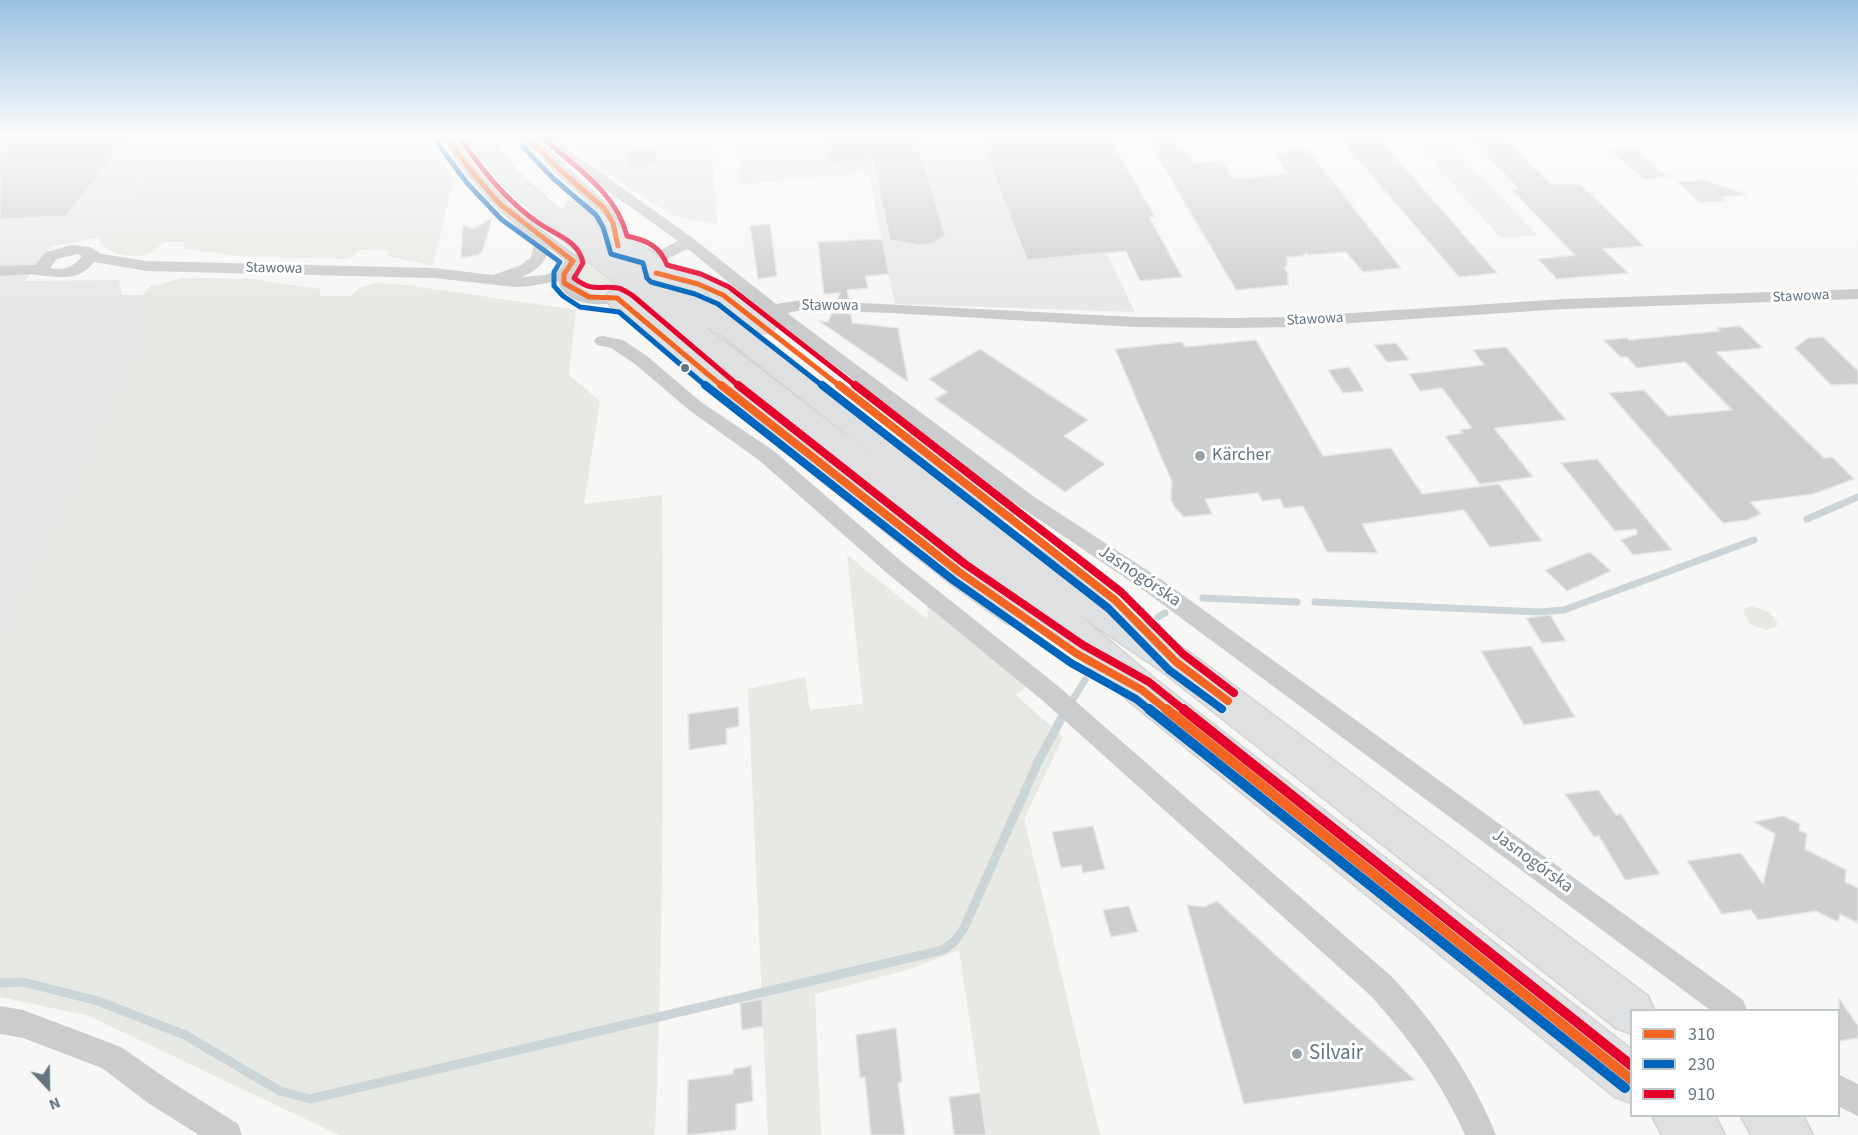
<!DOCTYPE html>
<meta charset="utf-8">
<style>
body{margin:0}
#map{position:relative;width:1858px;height:1135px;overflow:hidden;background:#f7f7f6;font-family:"Source Sans 3",sans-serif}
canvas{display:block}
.legend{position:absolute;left:1630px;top:1009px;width:210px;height:108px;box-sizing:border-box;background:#fff;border:2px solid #c1c8cc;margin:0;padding:8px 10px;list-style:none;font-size:18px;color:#64757f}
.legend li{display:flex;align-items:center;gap:12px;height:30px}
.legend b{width:30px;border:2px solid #c1c8cc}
.north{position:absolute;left:18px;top:1057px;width:60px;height:60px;-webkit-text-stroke:4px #fff;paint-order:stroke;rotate:158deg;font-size:16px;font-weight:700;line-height:24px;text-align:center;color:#64757f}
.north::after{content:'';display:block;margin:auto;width:21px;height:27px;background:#64757f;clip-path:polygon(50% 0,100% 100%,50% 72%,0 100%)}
</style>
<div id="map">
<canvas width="1858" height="1135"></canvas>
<ul class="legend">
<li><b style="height:8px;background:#f26522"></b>310</li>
<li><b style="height:8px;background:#0065bd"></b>230</li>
<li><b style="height:8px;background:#e4002b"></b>910</li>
</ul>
<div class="north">N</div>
</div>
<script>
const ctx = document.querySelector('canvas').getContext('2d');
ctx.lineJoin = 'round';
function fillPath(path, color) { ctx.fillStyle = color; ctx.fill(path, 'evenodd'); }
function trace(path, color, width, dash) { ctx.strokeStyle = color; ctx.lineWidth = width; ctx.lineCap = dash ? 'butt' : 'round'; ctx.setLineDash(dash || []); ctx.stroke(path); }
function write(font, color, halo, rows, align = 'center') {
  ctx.font = font + ' "Source Sans 3",sans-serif'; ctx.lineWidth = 6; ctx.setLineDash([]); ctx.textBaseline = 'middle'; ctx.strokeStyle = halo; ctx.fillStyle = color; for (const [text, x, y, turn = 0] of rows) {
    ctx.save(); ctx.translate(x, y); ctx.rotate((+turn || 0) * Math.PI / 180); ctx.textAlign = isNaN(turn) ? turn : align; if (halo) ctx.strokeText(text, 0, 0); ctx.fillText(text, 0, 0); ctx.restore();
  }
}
const built = new Path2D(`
 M 0,138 L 175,138 L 99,237 L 51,247 L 25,281 L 119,280 L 122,295 L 142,295 L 137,352 L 0,643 Z
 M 561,138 L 712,138 L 717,225 L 671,215 L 615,178 Z
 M 736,138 L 1052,138 L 1135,312 L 895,304 L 868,172 L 740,185 Z`);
const green = new Path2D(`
 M 175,138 L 422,138 L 454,177 L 433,266 L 392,257 L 387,255 L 389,251 L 361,250 L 350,258 L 342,259 L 238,256 L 186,249 L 183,247 L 186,242 L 163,242 C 160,245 157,249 153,252 C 137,261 110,255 99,242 L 99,237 Z
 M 1411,138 L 1445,138 L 1537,235 L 1501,238 Z
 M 587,258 L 629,289 C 612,296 596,296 579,290 L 570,275 L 572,270 Z
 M 182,278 L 253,279 L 320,289 L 320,296 L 350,296 L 361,287 L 377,283 L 407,285 L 576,310 L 569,375 L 600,401 L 584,504 L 662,495 C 664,708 664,922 655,1135 L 339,1135 L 89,1016 L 0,997 L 0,643 L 137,352 L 142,295 L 152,285 L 155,286 Z
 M 847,555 L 928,620 L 927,604 L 1028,685 L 1016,695 L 1063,737 L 1024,819 L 1100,1135 L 987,1135 L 959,950 L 907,970 L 815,994 L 821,1135 L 768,1135 L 748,689 L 805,677 L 810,710 L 863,704 Z
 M 1751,606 L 1769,612 L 1777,622 L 1777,626 L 1766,630 L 1750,624 L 1743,612 L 1745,608 Z`);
const streamFar1 = new Path2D(`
 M 1807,519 L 1858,497
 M 1203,598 L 1297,602
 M 1315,602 L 1539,612 L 1564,610 L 1754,540
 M 1158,617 L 1165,613
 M 1072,701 L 1085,680`);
const stream = new Path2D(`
 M 0,983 L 23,982 L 98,1001 L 185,1035 L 280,1091 L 310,1099 L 943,950 L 954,942 L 964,928 L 1038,762 L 1062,717`);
const building = new Path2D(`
 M 0,138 L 128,138 L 66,216 L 0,219 Z
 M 823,138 L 917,138 L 945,236 L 934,243 L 920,245 L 890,240 L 873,160 L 828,164 Z
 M 997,138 L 1110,138 L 1155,217 L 1149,217 L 1182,277 L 1140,281 L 1126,251 L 1027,260 L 981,140 Z
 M 1147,138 L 1178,140 L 1193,163 L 1222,161 L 1234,179 L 1288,174 L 1275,154 L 1284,153 L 1283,151 L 1307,149 L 1401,268 L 1363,272 L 1346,252 L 1308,255 L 1307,253 L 1302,256 L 1287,257 L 1287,266 L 1284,268 L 1288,273 L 1288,285 L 1236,290 Z
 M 1340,138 L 1379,138 L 1497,273 L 1459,277 Z
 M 1470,138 L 1504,138 L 1551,184 L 1580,184 L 1644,246 L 1603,249 L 1628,273 L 1557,279 L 1538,259 L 1575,255 L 1512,190 L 1519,189 Z
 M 657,147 L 657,166 L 628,168 L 629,149 Z
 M 1634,148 L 1668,177 L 1644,179 L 1610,150 Z
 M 1703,180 L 1746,194 L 1746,195 L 1722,197 L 1726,201 L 1699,202 L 1677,181 Z
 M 492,218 L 483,250 L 478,255 L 461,258 L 463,225 L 473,229 Z
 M 770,224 L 777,276 L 758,279 L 750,226 Z
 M 882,239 L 889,274 L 865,276 L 868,288 L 847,290 L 849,300 L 837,300 L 840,293 L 824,294 L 818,242 Z
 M 832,313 L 851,314 L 852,323 L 898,328 L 908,382 L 819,321 L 828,322 Z
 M 1740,326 L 1763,348 L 1716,352 L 1824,458 L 1832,457 L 1854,479 L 1813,494 L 1750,502 L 1761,514 L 1747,520 L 1723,523 L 1609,393 L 1644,390 L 1668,416 L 1732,410 L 1685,362 L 1637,368 L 1627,357 L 1620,357 L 1604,340 L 1627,338 L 1629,340 L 1720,331 L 1717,328 Z
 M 1823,337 L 1858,371 L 1858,384 L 1831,385 L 1795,348 L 1808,338 Z
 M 1256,340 L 1323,456 L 1391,448 L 1422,494 L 1499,484 L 1542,541 L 1490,547 L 1464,510 L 1362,524 L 1378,553 L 1327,552 L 1303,506 L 1284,508 L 1280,499 L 1262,501 L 1258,493 L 1205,499 L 1212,514 L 1184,517 L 1176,509 L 1171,500 L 1172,482 L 1115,349 L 1182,342 L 1185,347 Z
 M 1396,343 L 1409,360 L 1387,362 L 1374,345 Z
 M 1506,347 L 1566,420 L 1494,428 L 1533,477 L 1480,484 L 1445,436 L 1463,433 L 1460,430 L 1472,428 L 1442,388 L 1420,391 L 1409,374 L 1484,365 L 1473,350 Z
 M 980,349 L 1088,420 L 1064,436 L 1105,464 L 1065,492 L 935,399 L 947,392 L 929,379 Z
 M 1349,367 L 1364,391 L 1343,393 L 1328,370 Z
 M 1597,459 L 1627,495 L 1672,550 L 1633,555 L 1621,540 L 1637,534 L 1636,529 L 1615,531 L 1561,463 Z
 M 1590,552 L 1611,571 L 1567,591 L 1545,570 Z
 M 1550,615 L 1566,641 L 1542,643 L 1526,618 Z
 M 1531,646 L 1575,717 L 1524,725 L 1481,651 Z
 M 738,707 L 739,726 L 726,729 L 727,744 L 689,750 L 688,714 Z
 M 1598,790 L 1616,815 L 1621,814 L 1660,874 L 1625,880 L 1599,836 L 1594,837 L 1565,794 Z
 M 1783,816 L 1800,824 L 1799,830 L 1807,834 L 1805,849 L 1846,870 L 1845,882 L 1858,888 L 1858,923 L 1840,914 L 1838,922 L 1816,911 L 1758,920 L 1751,910 L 1722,914 L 1687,861 L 1741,853 L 1763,884 L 1775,834 L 1754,822 Z
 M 1093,826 L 1105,869 L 1083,873 L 1081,865 L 1061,868 L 1052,832 Z
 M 1217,901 L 1279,958 L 1415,1080 L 1244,1104 L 1187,905 L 1204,907 Z
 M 1129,906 L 1138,932 L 1111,937 L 1103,910 Z
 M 1839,998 L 1858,1026 L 1858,1038 L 1839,1041 Z
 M 762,999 L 763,1026 L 742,1030 L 740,1003 Z
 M 896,1028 L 902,1082 L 898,1083 L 905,1135 L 871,1135 L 865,1077 L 860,1078 L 856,1035 Z
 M 751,1066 L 753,1101 L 736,1104 L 736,1130 L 687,1135 L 688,1080 L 733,1074 L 734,1069 Z
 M 980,1093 L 986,1135 L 954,1135 L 949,1097 Z`);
const minor = new Path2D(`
 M 441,138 L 454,138 L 480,173 L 513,208 L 575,254 L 584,249 L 610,243 L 605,223 L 598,211 L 556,174 L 522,138 L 536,138 L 609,205 L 621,223 L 625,242 L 648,247 L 656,252 L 678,241 L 552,151 L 542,138 L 556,138 L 562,145 L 694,239 L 776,304 L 802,300 L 1135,317 L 1232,318 L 1291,317 L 1565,299 L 1858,289 L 1858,299 L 1565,309 L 1291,327 L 1232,328 L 1135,327 L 892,313 L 802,310 L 787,313 L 1033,496 L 1162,580 L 1743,1000 L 1747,1010 L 1710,1010 L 1146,592 L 1019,506 L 767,314 L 688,249 L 662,261 C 677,300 570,325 558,281 L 531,286 L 515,287 L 434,278 L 147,271 L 94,262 C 79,282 59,277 38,275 C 26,273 12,275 0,276 L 0,266 L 35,265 L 46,252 L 72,245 L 90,247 L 101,254 L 147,261 L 434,268 L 493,275 L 521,265 L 531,257 L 534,246 C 523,229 505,218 491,202 C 472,183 456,161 441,138 ZM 549,248 L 565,261 L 559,270 L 545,275 L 521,277 C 535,272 546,263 549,248 ZM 618,251 L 636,254 L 647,262 L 648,272 C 636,298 579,307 573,273 C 583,257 600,254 618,251 ZM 78,254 L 82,256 C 74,267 63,271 50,268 L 57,259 Z
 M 603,336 L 623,340 L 647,356 L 701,402 L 774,451 L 902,562 L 1058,686 L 1391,976 C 1435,1023 1472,1075 1496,1135 L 1465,1135 C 1442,1083 1409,1038 1371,996 L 1042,700 L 888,574 L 760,461 L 689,410 L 635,364 L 611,348 L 597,345 L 594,341 L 597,337 Z
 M 0,1006 L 23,1010 L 121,1047 L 170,1081 L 238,1124 L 242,1135 L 199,1135 L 148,1103 L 102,1068 L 23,1038 L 0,1034 Z
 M 1838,1074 L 1858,1084 L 1858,1116 L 1838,1106 Z`);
const primary = new Path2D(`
 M 467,138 L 489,138 L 518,173 L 562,213 L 566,218 L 562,223 L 554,225 L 546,223 L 502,183 Z
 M 656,265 L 707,279 L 732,290 L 772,320 L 776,326 L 772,332 C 748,338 733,312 714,300 C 694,288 669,284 647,278 L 643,273 L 647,268 Z
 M 617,290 L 626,293 L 707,360 L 849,469 L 686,338 L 682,332 L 686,326 L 695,324 L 704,326 L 889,468 L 710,326 L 706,320 L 710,314 L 719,312 L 728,314 L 902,447 L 900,444 L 905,437 L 915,434 L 925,437 L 1011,501 L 1016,509 L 1011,517 L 999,520 L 1109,600 L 1189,652 L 1648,996 L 1654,1010 L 1632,1010 L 1632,1034 L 1616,1028 L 1163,672 L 1079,615 L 1155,679 L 1632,1050 L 1632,1103 L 1615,1097 L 1129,701 L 1033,617 L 1030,623 L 1018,627 L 1006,623 L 947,581 L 687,372 L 608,303 L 604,298 L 608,293 Z
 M 1652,1116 L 1715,1116 L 1725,1135 L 1662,1135 Z
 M 1741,1116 L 1803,1116 L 1813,1135 L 1751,1135 Z`);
const primaryBridge = new Path2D(`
 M 576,210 L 719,320
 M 554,218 L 695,332`);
const bus1Far2 = new Path2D(`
 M 447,138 L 472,172 L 500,204 L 573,261
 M 528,138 L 561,171 L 604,208 L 613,223 L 618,246
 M 573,261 L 564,274 L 564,283 L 589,297 L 617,298 L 723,387
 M 656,273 L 698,284 L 723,295 L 841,387`);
const bus1Far1 = new Path2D(`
 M 721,385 L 959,572 L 1077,654 L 1142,690 L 1168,711
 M 839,385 L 1115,600 L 1176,662 L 1228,701`);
const bus1 = new Path2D(`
 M 1166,709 L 1632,1080`);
const bus2Far2 = new Path2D(`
 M 438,144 L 467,183 L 501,219 L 560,262 L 554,272 L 554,286 L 563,296 L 580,307 L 619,312 L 707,387
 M 521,145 L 554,179 L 596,215 L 603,227 L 611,254 L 643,263 L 647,278 L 651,282 L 695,294 L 718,304 L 824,387`);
const bus2Far1 = new Path2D(`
 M 705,385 L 953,580 L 1071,663 L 1136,699 L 1151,711
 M 822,385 L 1108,608 L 1169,670 L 1222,709`);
const bus2 = new Path2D(`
 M 1149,709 L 1625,1088`);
const bus3Far2 = new Path2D(`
 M 460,138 C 482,170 507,202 540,224 C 556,235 579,241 583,263 L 574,278 C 593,293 599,285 618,288 C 623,289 628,293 632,295 L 740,387
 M 543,138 C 574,166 617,193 627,236 C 646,240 660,246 667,265 L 701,274 L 729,287 L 857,387`);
const bus3Far1 = new Path2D(`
 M 738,385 L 965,564 L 1083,645 L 1149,682 L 1185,711
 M 855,385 L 1121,592 L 1183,654 L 1234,693`);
const bus3 = new Path2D(`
 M 1183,709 L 1632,1066`);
const markers = [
 [685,368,5,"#64757f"],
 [1200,456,6,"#97a2a9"],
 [1297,1054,6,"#97a2a9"]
];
const farStreetnames = [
 ["Stawowa",274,269,1],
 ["Stawowa",1801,297,-3],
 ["Stawowa",830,307],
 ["Stawowa",1315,320,-3]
];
const poiNames = [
 ["Kärcher",1212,456]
];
const streetNames = [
 ["Jasnogórska",1139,577,34],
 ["Jasnogórska",1532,862,36]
];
const nearPoinames = [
 ["Silvair",1309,1054]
];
fillPath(built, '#e7e8e7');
fillPath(green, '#e7e9e4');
trace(streamFar1, '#cbd4d6', 7);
trace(stream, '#cbd4d6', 9);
fillPath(building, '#ced0d0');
trace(building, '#e6e6e6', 1.5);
trace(primary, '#d4d4d4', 3);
fillPath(minor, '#cbcccd');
fillPath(primary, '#dfe0e1');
trace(primaryBridge, '#d4d4d4', 27, []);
trace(primaryBridge, '#dfe0e1', 25);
trace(bus1Far2, '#f26522', 5);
trace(bus1Far1, '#f26522', 8);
trace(bus1, '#f26522', 10);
trace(bus2Far2, '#0065bd', 5);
trace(bus2Far1, '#0065bd', 8);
trace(bus2, '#0065bd', 10);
trace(bus3Far2, '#e4002b', 5);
trace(bus3Far1, '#e4002b', 8);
trace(bus3, '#e4002b', 10);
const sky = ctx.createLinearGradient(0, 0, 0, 297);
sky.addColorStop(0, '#9cc1e1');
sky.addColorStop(0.46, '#fbfbfb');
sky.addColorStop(1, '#fbfbfb00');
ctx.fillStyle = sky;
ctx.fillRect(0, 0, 1858, 297);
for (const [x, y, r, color] of markers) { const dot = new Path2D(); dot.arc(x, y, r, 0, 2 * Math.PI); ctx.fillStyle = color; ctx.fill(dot); trace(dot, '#fff', 2); }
write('15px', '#64757f', '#fff', farStreetnames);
write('18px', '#64757f', '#fff', poiNames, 'left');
write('18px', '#64757f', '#fff', streetNames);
write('21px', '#64757f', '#fff', nearPoinames, 'left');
</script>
